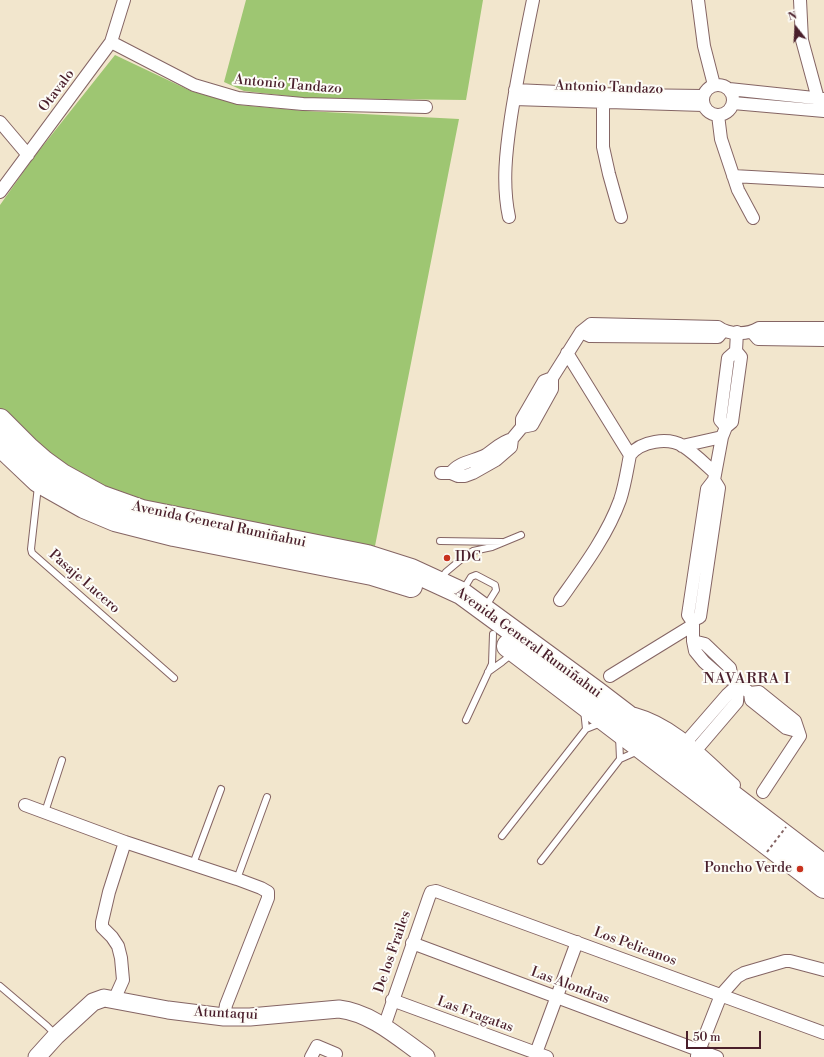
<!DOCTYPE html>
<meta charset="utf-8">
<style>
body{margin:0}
#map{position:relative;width:824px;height:1057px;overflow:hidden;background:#f2e6cd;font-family:"Libre Bodoni",serif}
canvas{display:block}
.north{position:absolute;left:776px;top:8px;width:40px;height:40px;-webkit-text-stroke:3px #fdfcf7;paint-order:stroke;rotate:343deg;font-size:11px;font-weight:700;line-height:16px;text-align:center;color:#4a1f2b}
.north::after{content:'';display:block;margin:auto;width:14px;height:18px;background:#4a1f2b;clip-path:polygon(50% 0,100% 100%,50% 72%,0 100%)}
.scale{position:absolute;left:686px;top:1031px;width:75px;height:18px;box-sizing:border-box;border:2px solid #4a1f2b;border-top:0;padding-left:5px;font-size:12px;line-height:14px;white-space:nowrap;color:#4a1f2b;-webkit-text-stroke:3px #fdfcf7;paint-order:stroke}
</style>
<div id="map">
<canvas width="824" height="1057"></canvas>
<div class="north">N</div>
<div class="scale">50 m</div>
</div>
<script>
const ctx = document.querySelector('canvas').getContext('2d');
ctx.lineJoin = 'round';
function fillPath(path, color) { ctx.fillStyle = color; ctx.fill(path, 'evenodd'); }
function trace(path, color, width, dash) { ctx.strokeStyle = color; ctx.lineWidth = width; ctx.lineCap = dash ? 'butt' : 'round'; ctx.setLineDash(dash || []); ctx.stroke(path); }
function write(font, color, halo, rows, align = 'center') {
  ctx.font = font + ' "Libre Bodoni",serif'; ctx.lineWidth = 4; ctx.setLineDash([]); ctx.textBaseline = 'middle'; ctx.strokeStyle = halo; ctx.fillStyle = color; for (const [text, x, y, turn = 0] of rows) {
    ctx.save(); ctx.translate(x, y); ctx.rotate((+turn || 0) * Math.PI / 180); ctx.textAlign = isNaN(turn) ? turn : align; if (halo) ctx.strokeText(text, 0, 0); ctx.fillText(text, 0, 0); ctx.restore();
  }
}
const green = new Path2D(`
 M 246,0 L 483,0 L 466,100 L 306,98 L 244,91 L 224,82 Z
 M 115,55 L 191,91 L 240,105 L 306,111 L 459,119 L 375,546 L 204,516 L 165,508 L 88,481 L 49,456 L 16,427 L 0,408 L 0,205 L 34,157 Z`);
const lane = new Path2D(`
 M 38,486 L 31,549 L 32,553 L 174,678
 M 440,541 L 502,542
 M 441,579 L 446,572 L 464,557 L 473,551 L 492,547 L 521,535
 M 463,590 L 471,577 L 476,575 L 495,585 L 496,590 L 486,606
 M 488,672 L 502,662 L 512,654
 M 584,710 L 586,729
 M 466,720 L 492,664 L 493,634
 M 619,736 L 620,759
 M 45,812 L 62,760
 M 502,836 L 586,729 L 601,723
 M 541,861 L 620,759 L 638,751
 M 193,864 L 221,789
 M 237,879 L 267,797
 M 0,986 L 47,1026 L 56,1035`);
const street = new Path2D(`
 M 698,0 L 704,46 L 714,85
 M 800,0 L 802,40 L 821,110
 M 111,42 L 194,85 L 238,98 L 303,104 L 426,107
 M703 100a15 15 0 1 1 30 0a15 15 0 1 1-30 0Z
 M 729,89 L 824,99
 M 515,90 L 624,95 L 702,96
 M 603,95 L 603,147 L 609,174 L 621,217
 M 514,99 L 703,105
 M 733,103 L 824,111
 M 718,115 L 721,139 L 738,190 L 753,218
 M 0,122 L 28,155
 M 733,176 L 824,181
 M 0,192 L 111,42 L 124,0
 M 509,217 C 502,184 506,151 511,117 C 517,78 525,39 533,0
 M 581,332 L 590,336 L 718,337 L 723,331
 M 737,332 L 736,351 L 741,357 L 732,422 L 726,427 L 722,437 L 714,480 L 707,489 L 688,615 L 692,621 L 693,625 L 693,641 L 695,651 L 704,662 L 721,677 L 732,679 L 750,693 L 751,700 L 786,728 L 797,731
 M 752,332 L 758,339 L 824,340
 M 522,427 L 522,419 L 544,381 L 552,378
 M 726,427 L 720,420 L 728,358 L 736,351
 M 682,446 L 722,437
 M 630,455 C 641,441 668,437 683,446 C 694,453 705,464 715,473
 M 441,473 L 451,473 L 458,476 L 465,476 L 473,473 L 496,460 L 511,447 L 512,439 L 522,427 L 532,425 L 552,389 L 552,378 L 581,332 L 591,324 L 718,327 C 728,335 748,335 759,328 L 824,328
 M 451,473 C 458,462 475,461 486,455 C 495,449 501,442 512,439
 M 560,600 C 582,569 607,536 620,500 C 625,485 627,470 630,455 L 567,353
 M 692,621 L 700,617 L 719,488 L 714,480
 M 693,641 L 705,644 L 730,668 L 732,679
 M 610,676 L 693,625
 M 750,693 L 759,692 L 795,721 L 800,736 L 763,792
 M 635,714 C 675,725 704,758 734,785
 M 687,741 L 727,695 L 738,685
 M 696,750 L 737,702 L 738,685
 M 25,805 L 125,842
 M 412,943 L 717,1057
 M 114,1000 L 123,980 L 121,958 L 118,946 L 112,937 L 102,927 L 102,922 L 109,892 L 125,842 L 237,879 L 261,888 L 268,892 L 268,898 L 226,1005 L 224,1017
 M 392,1000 L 547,1057
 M 384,1027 L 429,897 L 431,892 L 436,891 L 824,1033
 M 536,1053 L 577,942
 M 697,1056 L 721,995 L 737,977 L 744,973 L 785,961 L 790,961 L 824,970
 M 311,1057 L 317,1046 L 336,1054`);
const secondary = new Path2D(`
 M 37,1057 L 56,1036 L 93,1002 L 104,998 L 168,1010 L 224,1017 L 250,1017 L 339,1009 C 372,1013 399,1038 426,1057`);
const highway = new Path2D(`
 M 0,420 L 28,448 L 44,462 L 62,475 L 100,496 L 142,511 L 367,556 L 411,570 L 461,593 L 596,692 L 824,866
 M 0,445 L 38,481 L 84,507 L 115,520 L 174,535 L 372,574 L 411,586
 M 508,646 L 824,887`);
const pathBridge = new Path2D(`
 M 767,852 L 786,827`);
const markers = [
 [447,558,4,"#c8321e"],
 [800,869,4,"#c8321e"]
];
const streetNames = [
 ["Antonio Tandazo",288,85,5],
 ["Antonio Tandazo",609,88,2],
 ["Otavalo",57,91,-53],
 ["Avenida General Rumiñahui",219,525,12],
 ["Pasaje Lucero",84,582,41],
 ["Avenida General Rumiñahui",528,643,36],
 ["Los Pelicanos",635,947,20],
 ["De los Frailes",393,952,-71],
 ["Las Alondras",570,986,20],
 ["Atuntaqui",226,1014,3],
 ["Las Fragatas",475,1015,20]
];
const poiNames = [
 ["IDC",455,558],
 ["Poncho Verde",792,869,"right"]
];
const neighbourhoodNames = [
 ["NAVARRA I",747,679]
];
fillPath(green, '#9ec672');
trace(lane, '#856564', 8);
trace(street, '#856564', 14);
trace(secondary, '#856564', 19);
trace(highway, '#856564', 24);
trace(lane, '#fff', 6);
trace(street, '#fff', 12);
trace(secondary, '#fff', 17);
trace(highway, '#fff', 22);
trace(pathBridge, '#856564', 2, [3, 3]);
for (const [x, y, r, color] of markers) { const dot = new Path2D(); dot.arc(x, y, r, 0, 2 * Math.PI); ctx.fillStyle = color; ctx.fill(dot); trace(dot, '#fdfcf7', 1.5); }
write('14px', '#4a1f2b', '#fdfcf7', streetNames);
write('14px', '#4a1f2b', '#fdfcf7', poiNames, 'left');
ctx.letterSpacing = '1px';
write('15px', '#4a1f2b', '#fdfcf7', neighbourhoodNames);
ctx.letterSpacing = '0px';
</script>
